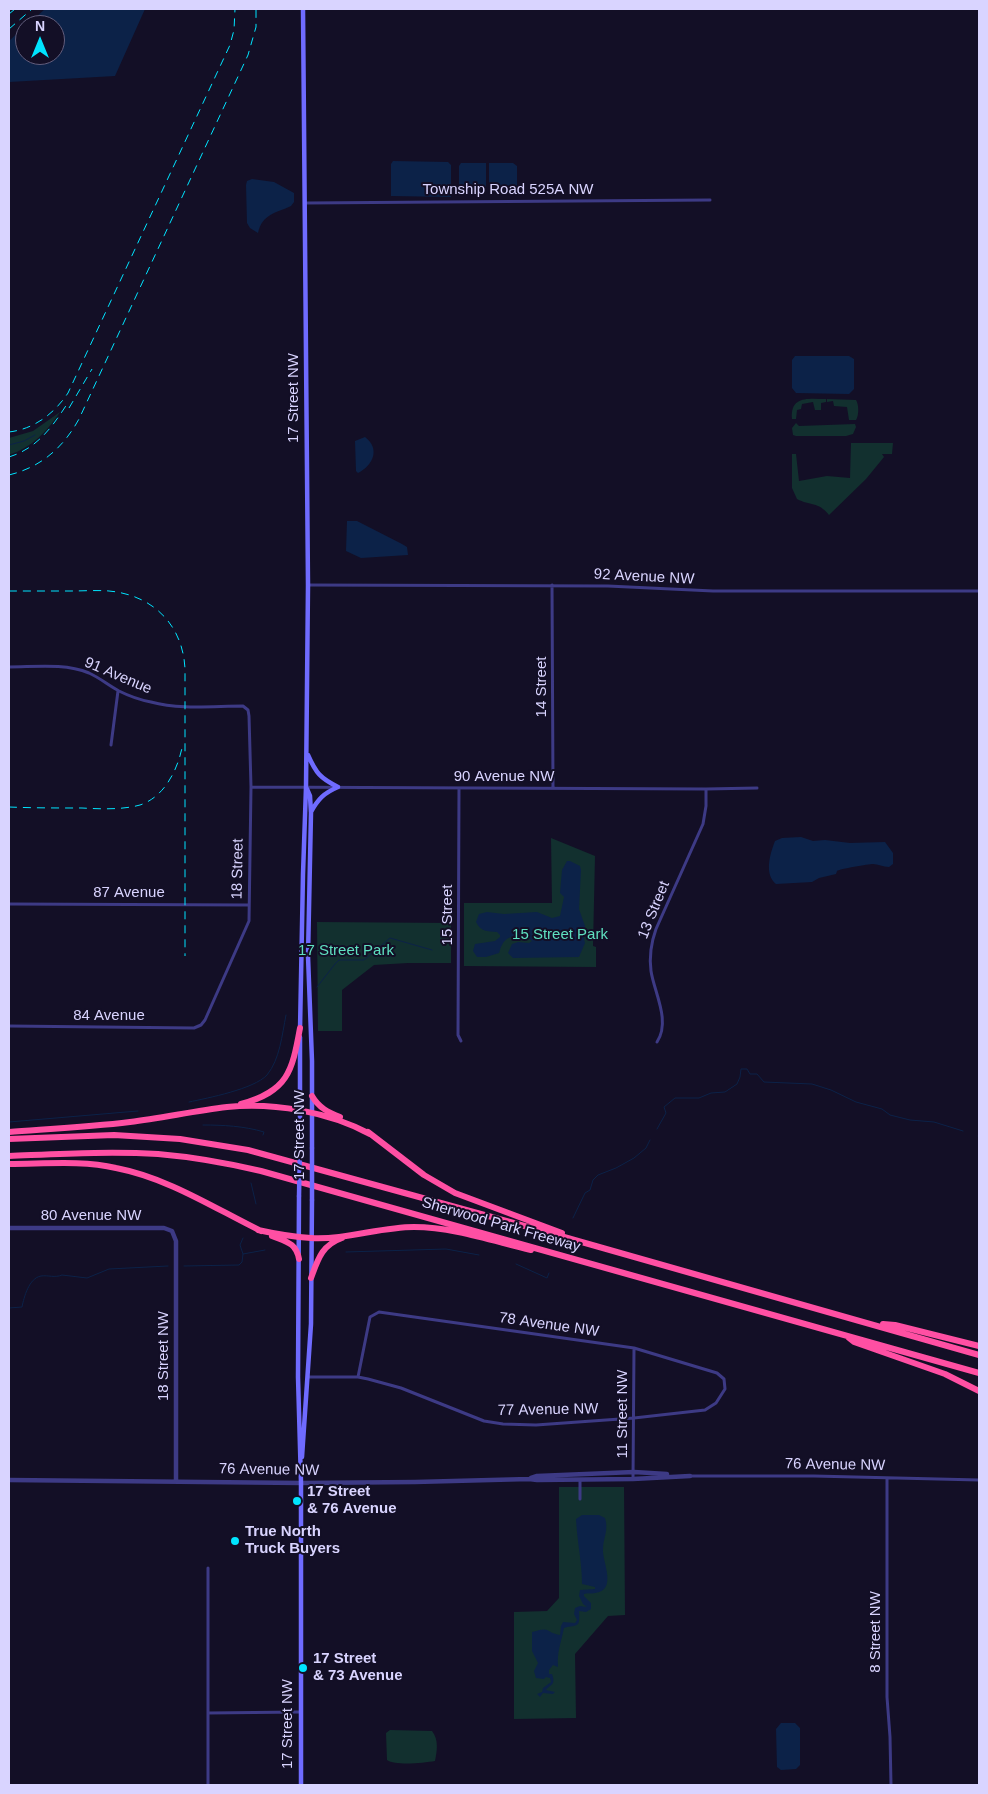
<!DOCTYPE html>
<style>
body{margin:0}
#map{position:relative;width:988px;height:1794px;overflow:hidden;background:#130f26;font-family:Helvetica,sans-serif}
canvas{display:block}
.frame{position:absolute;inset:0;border:10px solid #d9d4ff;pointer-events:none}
.north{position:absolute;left:15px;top:15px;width:50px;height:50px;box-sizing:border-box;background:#130f26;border:1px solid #625e7d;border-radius:50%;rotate:0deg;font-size:14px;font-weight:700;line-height:20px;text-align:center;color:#d9d4ff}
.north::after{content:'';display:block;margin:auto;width:18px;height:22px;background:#00e5ff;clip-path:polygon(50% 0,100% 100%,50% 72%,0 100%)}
</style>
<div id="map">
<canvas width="988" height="1794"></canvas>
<div class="frame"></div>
<div class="north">N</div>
</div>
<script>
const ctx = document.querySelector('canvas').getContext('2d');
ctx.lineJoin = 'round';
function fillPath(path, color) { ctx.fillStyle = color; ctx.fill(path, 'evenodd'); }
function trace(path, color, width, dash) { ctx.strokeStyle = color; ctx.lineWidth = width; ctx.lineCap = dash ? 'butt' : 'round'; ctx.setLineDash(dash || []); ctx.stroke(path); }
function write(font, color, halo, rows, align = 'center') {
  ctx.font = font + ' Helvetica,sans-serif'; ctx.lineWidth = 4; ctx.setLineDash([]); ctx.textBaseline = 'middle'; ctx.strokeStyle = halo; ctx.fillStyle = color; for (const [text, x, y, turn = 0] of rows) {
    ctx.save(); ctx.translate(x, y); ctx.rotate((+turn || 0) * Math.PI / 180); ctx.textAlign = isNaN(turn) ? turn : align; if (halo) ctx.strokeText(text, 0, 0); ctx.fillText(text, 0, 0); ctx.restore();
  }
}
const green = new Path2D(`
 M 826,399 L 826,402 L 821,403 L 821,410 L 815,410 L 813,402 L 802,404 L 801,409 L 797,410 L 796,419 L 792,419 C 790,395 809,399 826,399 Z
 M 827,399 L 856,400 C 859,405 859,415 856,420 L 849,420 L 847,407 L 834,406 L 833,401 L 827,402 Z
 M 60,412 C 47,432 32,447 9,455 L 9,438 L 33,431 Z
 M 796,423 L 799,426 L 855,424 L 856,427 L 853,434 L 846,436 L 796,436 L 793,435 L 792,428 Z
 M 851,443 L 893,443 L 892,454 L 882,454 L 884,457 L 866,479 L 829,515 C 818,501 810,506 797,499 L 792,488 L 792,454 L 796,454 L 799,481 L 827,476 L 850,478 Z
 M 551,838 L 595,856 L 593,946 L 596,947 L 596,967 L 464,966 L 464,903 L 552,903 Z
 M 317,922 L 451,923 L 451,963 L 408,963 L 374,965 L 342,990 L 342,1031 L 318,1031 Z
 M 559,1487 L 624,1487 L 625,1615 L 608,1616 L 575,1654 L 576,1718 L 514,1719 L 514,1612 L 547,1611 L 559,1598 Z
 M 390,1730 L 432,1731 C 439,1740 437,1751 435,1761 C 423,1763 396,1766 387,1760 L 386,1733 Z`);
const water = new Path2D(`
 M 45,9 L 145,9 L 115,76 L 9,82 L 9,41 L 25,26 L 25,55 L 55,55 L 55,25 L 27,25 Z
 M 393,161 L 448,162 L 451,165 L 451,197 L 391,196 L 391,164 Z
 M 461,163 L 486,163 L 486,191 L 461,191 L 459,189 L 459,166 Z
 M 489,163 L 513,163 L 517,166 L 517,189 L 514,191 L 489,192 Z
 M 252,179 L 274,182 L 294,193 L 294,202 L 291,206 C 276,213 262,214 258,233 L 250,228 L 247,223 L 246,185 L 247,181 Z
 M 795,356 L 849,356 L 854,359 L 854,389 L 849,394 L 796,393 L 792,388 L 792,360 Z
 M 365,437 C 380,448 374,465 358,473 L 356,471 L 355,441 Z
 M 347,521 L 357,521 L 402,544 L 407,547 L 408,555 L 361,558 L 346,551 Z
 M 801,837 L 813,841 L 825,840 L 850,843 L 885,842 L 893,853 L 893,864 L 889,867 C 883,867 878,864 873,864 C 869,864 839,869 837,871 L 836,874 L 819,878 L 812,882 L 776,884 C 764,874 770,854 775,841 L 782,838 Z
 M 567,861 L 570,861 L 580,866 L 581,870 L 579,909 L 585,926 L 585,932 L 583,935 L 585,943 L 579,957 L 513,958 L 508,953 L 512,944 L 518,942 L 529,943 L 532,941 C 524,933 507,934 502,945 C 500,948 500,951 499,953 L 486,957 L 477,957 L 473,951 L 475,944 L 495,941 L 500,937 L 500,935 L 497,932 C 487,931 481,932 476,922 L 479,914 L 487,912 L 504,914 L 537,912 L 552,918 L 560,916 L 564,897 L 560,893 L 562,870 Z
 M 582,1515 L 599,1515 L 605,1518 C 609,1530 603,1538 603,1549 C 602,1562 618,1590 595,1593 C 591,1594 587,1593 584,1594 L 584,1596 L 591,1603 L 591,1609 L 586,1612 L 579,1611 C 580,1629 578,1624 564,1628 C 561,1643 557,1651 558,1667 L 553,1665 L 549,1670 L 549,1674 L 552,1674 C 556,1685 551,1684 546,1690 L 555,1692 L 553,1694 L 543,1693 L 540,1697 L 537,1694 L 542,1692 L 543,1688 L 551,1682 L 550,1678 L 546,1677 L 544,1679 L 536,1678 L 534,1671 L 538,1663 L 532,1651 L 532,1632 C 552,1626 544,1632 560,1635 L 561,1626 L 563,1622 L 575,1623 L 577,1620 L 574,1614 L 575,1608 L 580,1606 L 587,1607 L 583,1604 L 579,1596 L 580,1590 L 595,1589 L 595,1587 L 582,1584 C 582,1562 577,1541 576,1519 Z
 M 781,1723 L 795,1723 L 800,1728 L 800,1765 L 796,1769 L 781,1770 L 777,1767 L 776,1729 Z`);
const stream = new Path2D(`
 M 9,445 L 24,441 L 35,435
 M 317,987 L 335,964 L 339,960 L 364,960 L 390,938 L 432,950
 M 189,1102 C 208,1098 254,1089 267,1075 C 280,1059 282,1035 286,1015
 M 9,1122 L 138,1111
 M 203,1125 C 223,1125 244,1126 264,1132 L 263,1135
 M 657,1129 L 666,1113 L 664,1107 L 675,1098 L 699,1098 L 711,1093 L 725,1092 L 737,1084 L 740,1077 L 741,1069 L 747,1069 L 750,1074 L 757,1074 L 764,1082 L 812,1084 L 831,1090 L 856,1102 L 882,1109 L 890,1115 L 910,1120 L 934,1122 L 963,1131
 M 978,1136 L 979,1136
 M 251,1183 L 256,1204
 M 573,1218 L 585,1193 L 590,1190 L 593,1180 L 598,1175 L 616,1168 L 634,1158 L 646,1148 L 650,1140
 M 243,1238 L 240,1245 L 243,1254
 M 346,1252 L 446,1249 L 479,1255
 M 516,1264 L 547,1278 L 549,1273
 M 184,1266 L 239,1265 L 242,1262 L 243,1254 L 265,1250
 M 9,1308 L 22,1307 C 24,1297 29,1278 41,1276 C 48,1275 55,1278 62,1275 L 87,1278 L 109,1269 L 168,1266`);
const minor = new Path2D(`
 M 306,203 L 710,200
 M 308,585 L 608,586 L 713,591 L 979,591
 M 552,585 L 553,788
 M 9,667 C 35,667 64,663 89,673 C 100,678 108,685 119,691 C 129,696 140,700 151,702 C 180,710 214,706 243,706 L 248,710 L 249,716 L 251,787 L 249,921 L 205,1020 L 201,1025 L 194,1028 L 9,1026
 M 111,745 L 118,691
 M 251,787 L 706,789 L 757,788
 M 459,788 L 458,1035 L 461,1041
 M 9,904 L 249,905
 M 657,1042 C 671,1021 654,992 651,971 C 649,956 651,943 656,929 L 703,824 L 706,806 L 706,789
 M 308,1377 L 358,1377 L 368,1379 L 401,1388 L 484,1421 L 503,1424 L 536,1425 L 634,1418 L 705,1410 L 716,1403 L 725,1389 L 724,1379 L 717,1373 L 634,1348 L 379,1312 L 370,1317 L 358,1377
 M 690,1476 L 814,1476 L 979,1480
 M 887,1478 L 887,1697 L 890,1737 L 891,1785
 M 633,1479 L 634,1348
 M 580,1480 L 580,1499
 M 208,1568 L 208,1785
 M 208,1713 L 300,1712`);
const tertiary = new Path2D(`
 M 9,1228 L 164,1228 L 172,1231 L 176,1241 L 176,1481
 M 531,1478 L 537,1476 L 634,1472 L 667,1474
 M 9,1480 L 301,1483 L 415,1482 L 529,1479 L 537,1480 L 633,1479 L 690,1476`);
const secondary = new Path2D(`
 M 308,755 C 316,773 320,778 338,787
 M 307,789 L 310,796 L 311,813 L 308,956 L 312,1061 L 312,1148
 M 311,812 C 318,799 324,793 338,787
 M 300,1030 L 303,874 L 306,787 L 308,585 L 303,9
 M 300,1145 L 300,1037
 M 299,1196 L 298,1377 L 301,1483 L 301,1785
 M 302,1457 L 311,1324 L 312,1200`);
const motorway = new Path2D(`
 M 312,1096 C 319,1108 328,1112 340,1117
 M 241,1104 C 288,1091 292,1072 300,1028
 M 9,1132 C 49,1129 89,1127 130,1122 C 162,1118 194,1111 227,1107 C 274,1102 329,1112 370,1134
 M 368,1132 L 424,1175 L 455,1193 L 562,1233
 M 9,1139 L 114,1135 L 180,1139 L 248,1150 L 550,1233 L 979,1355
 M 9,1156 C 59,1154 108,1151 158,1154 C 193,1157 227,1163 261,1171 L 979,1373
 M 9,1164 C 44,1164 82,1160 116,1168 C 168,1178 214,1208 261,1231
 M 258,1230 C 276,1234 293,1237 311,1238 C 346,1240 380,1227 414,1227 C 453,1227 493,1241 531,1250
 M 272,1236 C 287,1242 296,1243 299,1259
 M 311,1278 C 318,1259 322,1245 342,1238
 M 883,1324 L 895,1325 L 979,1346
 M 849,1338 L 854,1342 L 945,1374 L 979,1391`);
const rail = new Path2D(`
 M 9,14 L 15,9
 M 9,29 L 32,9
 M 69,408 L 92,369
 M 9,432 C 34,429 54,414 68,393 L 230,45 L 234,30 L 235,9
 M 9,457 C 38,448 53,426 69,401
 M 9,475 C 41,467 63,448 79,419 L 248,55 L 256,27 L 256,9
 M 9,591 C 29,591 50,591 71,591 C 83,591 97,590 109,591 C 153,595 183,625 185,669 L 185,956
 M 9,807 C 33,808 58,808 82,808 C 100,809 122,810 140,805 C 164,797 177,771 182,748`);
const secondaryBridge = new Path2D(`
 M 299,1196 L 300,1145
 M 312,1200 L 312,1148`);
const markers = [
 [297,1501,5,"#00e5ff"],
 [235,1541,5,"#00e5ff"],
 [303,1668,5,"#00e5ff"]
];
const streetNames = [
 ["Township Road 525A NW",508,190],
 ["17 Street NW",294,398,-90],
 ["92 Avenue NW",644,577,3],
 ["91 Avenue",118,676,23],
 ["14 Street",542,687,-90],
 ["90 Avenue NW",504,777],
 ["18 Street",238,869,-89],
 ["87 Avenue",129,893],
 ["13 Street",654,910,-68],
 ["15 Street",448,915,-90],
 ["84 Avenue",109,1016],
 ["17 Street NW",300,1135,-90],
 ["80 Avenue NW",91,1216],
 ["Sherwood Park Freeway",501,1225,16],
 ["78 Avenue NW",549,1325,8],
 ["18 Street NW",164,1356,-90],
 ["77 Avenue NW",548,1410,-1],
 ["11 Street NW",623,1414,-90],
 ["76 Avenue NW",835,1465,1],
 ["76 Avenue NW",269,1470,1],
 ["8 Street NW",876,1632,-90],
 ["17 Street NW",288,1724,-90]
];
const parkNames = [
 ["15 Street Park",560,935],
 ["17 Street Park",346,951]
];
const poiNames = [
 ["17 Street",307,1492],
 ["& 76 Avenue",307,1509],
 ["True North",245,1532],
 ["Truck Buyers",245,1549],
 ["17 Street",313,1659],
 ["& 73 Avenue",313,1676]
];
fillPath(green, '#12302f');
fillPath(water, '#0c2248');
trace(stream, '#0c2248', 1);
trace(minor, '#3d3a85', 3);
trace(tertiary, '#3d3a85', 4.5);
trace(secondary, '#6f6bff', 4.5);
trace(motorway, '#ff4fa3', 6);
trace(rail, '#00e5ff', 1, [8, 6]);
trace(secondaryBridge, '#6f6bff', 4.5);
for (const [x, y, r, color] of markers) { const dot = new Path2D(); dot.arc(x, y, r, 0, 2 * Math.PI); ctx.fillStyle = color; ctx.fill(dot); trace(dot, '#130f26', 2); }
write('15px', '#d9d4ff', '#130f26', streetNames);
write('15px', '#5fe0c0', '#130f26', parkNames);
write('bold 15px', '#d9d4ff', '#130f26', poiNames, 'left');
</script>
